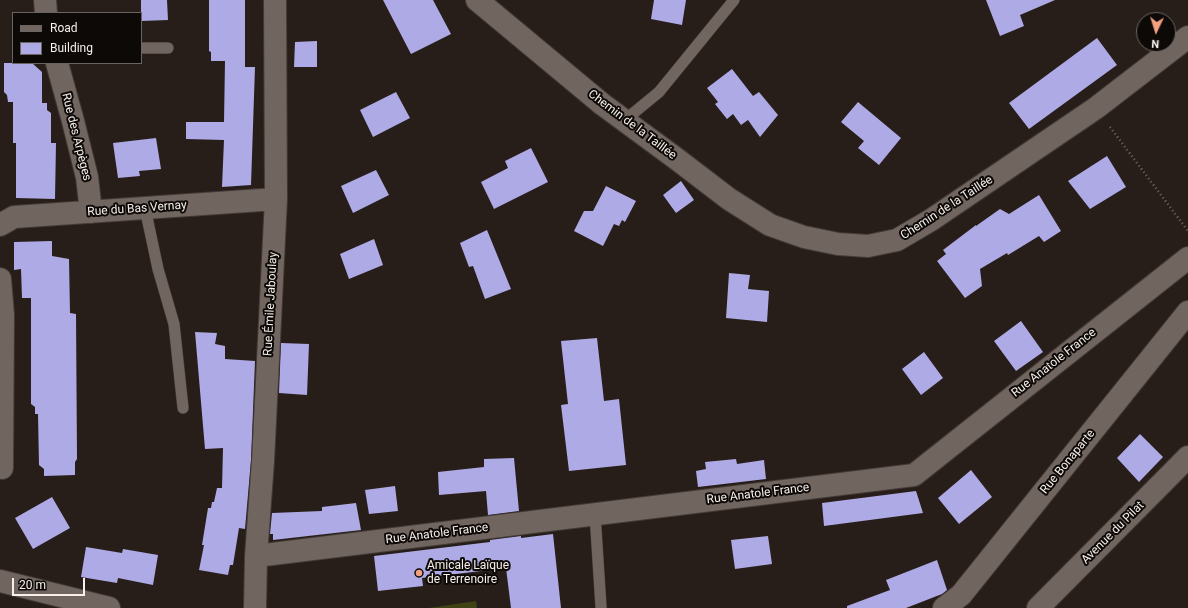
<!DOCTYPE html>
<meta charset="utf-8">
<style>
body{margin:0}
#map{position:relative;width:1188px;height:608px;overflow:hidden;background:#281e19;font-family:Roboto,sans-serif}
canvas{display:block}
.legend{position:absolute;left:12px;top:12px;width:130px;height:52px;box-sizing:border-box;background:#0d0907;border:1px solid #6a6562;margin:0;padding:5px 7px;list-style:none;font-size:12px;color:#f6efeb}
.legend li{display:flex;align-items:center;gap:8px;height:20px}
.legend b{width:20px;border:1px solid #6a6562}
.north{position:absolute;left:1136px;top:12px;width:40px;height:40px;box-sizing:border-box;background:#0d0907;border:1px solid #6a6562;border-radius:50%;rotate:184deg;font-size:11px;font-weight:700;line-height:16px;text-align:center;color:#f6efeb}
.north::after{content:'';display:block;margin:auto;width:14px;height:18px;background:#f2a081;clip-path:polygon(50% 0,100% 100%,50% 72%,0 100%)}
.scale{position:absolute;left:12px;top:578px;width:73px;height:18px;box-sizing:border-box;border:2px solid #f6efeb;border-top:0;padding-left:5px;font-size:12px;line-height:14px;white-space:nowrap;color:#f6efeb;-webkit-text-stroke:3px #0d0907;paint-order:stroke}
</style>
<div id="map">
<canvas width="1188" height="608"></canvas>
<ul class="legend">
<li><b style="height:5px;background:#71655f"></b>Road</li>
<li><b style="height:11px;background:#aeaae6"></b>Building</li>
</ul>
<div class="north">N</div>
<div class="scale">20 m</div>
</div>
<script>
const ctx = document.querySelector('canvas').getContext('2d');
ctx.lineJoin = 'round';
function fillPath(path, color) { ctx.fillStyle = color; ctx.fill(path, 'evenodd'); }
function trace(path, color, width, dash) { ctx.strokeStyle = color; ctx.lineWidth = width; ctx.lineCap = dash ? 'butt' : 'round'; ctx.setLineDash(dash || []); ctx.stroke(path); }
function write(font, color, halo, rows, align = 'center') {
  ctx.font = font + ' Roboto,sans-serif'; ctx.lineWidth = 4; ctx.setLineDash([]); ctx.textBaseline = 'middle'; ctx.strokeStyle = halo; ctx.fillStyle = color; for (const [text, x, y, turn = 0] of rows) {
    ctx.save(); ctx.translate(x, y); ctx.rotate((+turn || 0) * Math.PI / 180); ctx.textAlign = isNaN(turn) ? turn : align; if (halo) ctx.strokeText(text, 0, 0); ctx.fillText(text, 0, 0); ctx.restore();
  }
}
const green = new Path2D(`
 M 476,601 L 477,608 L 429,608 Z`);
const building = new Path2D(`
 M 141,0 L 167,0 L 168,20 L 141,21 Z
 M 209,0 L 245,0 L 245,67 L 255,67 L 251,185 L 222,187 L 224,140 L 186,139 L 186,122 L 224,122 L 225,61 L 211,61 L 211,52 L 209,51 Z
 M 383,0 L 433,0 L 451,34 L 411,54 Z
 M 654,0 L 686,0 L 682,25 L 651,19 Z
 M 986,0 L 1055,0 L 1020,15 L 1024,26 L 1000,36 Z
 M 1097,38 L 1117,65 L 1029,129 L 1009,103 Z
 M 317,41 L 317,67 L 294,67 L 295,42 Z
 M 4,63 L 32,63 L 42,72 L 42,103 L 47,103 L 47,110 L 51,113 L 51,143 L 56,143 L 55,199 L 16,198 L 16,143 L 13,143 L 13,102 L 8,102 L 7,95 L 4,92 Z
 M 732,69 L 753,96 L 759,92 L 778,115 L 760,137 L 748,120 L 741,125 L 733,114 L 727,119 L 715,104 L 718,102 L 707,88 Z
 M 396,92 L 410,118 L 373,137 L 360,110 Z
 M 858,102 L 901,138 L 879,165 L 858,148 L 864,141 L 841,122 Z
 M 156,138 L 161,169 L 139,171 L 140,176 L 118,178 L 113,143 Z
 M 531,148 L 548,182 L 494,209 L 481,182 L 508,168 L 505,161 Z
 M 1107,156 L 1126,187 L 1090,209 L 1068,181 Z
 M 376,170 L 389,195 L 353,213 L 341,186 Z
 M 681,181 L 694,200 L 676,213 L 663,195 Z
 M 606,186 L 636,201 L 625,222 L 622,220 L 619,226 L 614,224 L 603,246 L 574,231 L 584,211 L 593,211 Z
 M 1039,195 L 1061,231 L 1044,242 L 1039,236 L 1008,255 L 1007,253 L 980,269 L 982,286 L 965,298 L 937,261 L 946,254 L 943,250 L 976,225 L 976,226 L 1000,209 L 1009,214 Z
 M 487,230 L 511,289 L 485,299 L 473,266 L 469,267 L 460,243 Z
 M 374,239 L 383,265 L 349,279 L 340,254 Z
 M 52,241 L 52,256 L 69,259 L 70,313 L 76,314 L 77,459 L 75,462 L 75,475 L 44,476 L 44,469 L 39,465 L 38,414 L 35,414 L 35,407 L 31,404 L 31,298 L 22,298 L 21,269 L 14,270 L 14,242 Z
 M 729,273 L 750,275 L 748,289 L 769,291 L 767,322 L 726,318 Z
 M 1021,321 L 1043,352 L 1016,371 L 994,341 Z
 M 195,332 L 217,333 L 215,344 L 225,346 L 225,359 L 255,361 L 251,460 L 245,529 L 239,528 L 233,565 L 230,565 L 228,575 L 199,570 L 204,545 L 202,545 L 208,508 L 211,508 L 212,502 L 214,502 L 217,488 L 222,488 L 223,448 L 205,449 Z
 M 597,338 L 604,401 L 619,399 L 626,465 L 569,471 L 561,405 L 568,404 L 561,341 Z
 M 281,343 L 309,344 L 307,395 L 279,393 Z
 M 924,352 L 943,378 L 921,395 L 902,369 Z
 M 1140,434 L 1163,457 L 1139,482 L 1117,458 Z
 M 514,458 L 519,511 L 488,515 L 486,491 L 439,495 L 438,472 L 484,467 L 484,459 Z
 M 736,459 L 737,464 L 764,460 L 766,479 L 698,487 L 696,471 L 706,469 L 705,462 Z
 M 971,470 L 992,497 L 959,524 L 938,498 Z
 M 395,486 L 398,511 L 369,514 L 365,490 Z
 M 916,491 L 923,513 L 824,526 L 822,503 Z
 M 52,497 L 70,528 L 33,549 L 15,518 Z
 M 356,503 L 361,530 L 273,540 L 273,534 L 270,534 L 272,513 L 322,511 L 322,507 Z
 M 553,534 L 561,608 L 511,608 L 506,568 L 422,578 L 423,586 L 378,591 L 374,556 L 490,542 L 490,540 L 521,536 L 521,538 Z
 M 768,536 L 772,564 L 735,569 L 731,540 Z
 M 86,547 L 122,553 L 123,549 L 158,555 L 153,585 L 118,578 L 117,583 L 81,577 Z
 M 937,560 L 947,590 L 942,594 L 906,608 L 847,608 L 847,606 L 890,590 L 886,580 Z`);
const path = new Path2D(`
 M 1110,127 L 1188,231`);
const lane = new Path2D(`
 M 141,48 L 168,48
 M 625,120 L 659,92 L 734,0
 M 145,208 L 158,269 L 174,324 L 183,408
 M 595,514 L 601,607`);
const street = new Path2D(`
 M 45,0 L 46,13
 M 477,0 L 602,104 L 678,160 L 729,199 L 770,225 L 804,237 L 838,244 L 868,246 L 897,240 L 931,220 L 1096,108 L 1188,37
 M 57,63 L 73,121 L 87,177 L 91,212
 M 0,225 L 14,217 L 276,199
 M 0,279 L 3,315 L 2,468
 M 256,556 L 914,475 L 1188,258
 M 0,581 L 109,608
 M 255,608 L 256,556 L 263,461 L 276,199 L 275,0
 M 944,608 L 961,595 L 1188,312`);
const secondary = new Path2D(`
 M 1038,608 L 1188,457`);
const markers = [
 [419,573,4,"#f2a081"]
];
const streetNames = [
 ["Chemin de la Taillée",632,125,37],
 ["Rue des Arpèges",76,137,76],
 ["Chemin de la Taillée",947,208,-33],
 ["Rue du Bas Vernay",137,209,-4],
 ["Rue Émile Jaboulay",271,304,-87],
 ["Rue Anatole France",1054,363,-38],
 ["Rue Bonaparte",1068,462,-51],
 ["Rue Anatole France",758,494,-7],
 ["Avenue du Pilat",1113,533,-45],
 ["Rue Anatole France",437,534,-7]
];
const poiNames = [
 ["Amicale Laïque",427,566],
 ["de Terrenoire",427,580]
];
fillPath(green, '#3f4213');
fillPath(building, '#aeaae6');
trace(lane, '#433b38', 12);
trace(street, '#433b38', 24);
trace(secondary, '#433b38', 24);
trace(path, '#746b67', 2.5, [1, 3]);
trace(lane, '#71655f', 11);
trace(street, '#71655f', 22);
trace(secondary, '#71655f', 22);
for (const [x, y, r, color] of markers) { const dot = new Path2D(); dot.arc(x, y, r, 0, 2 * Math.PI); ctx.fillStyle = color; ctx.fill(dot); trace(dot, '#0d0907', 1.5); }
write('12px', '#f6efeb', '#0d0907', streetNames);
write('12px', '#f6efeb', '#0d0907', poiNames, 'left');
</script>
